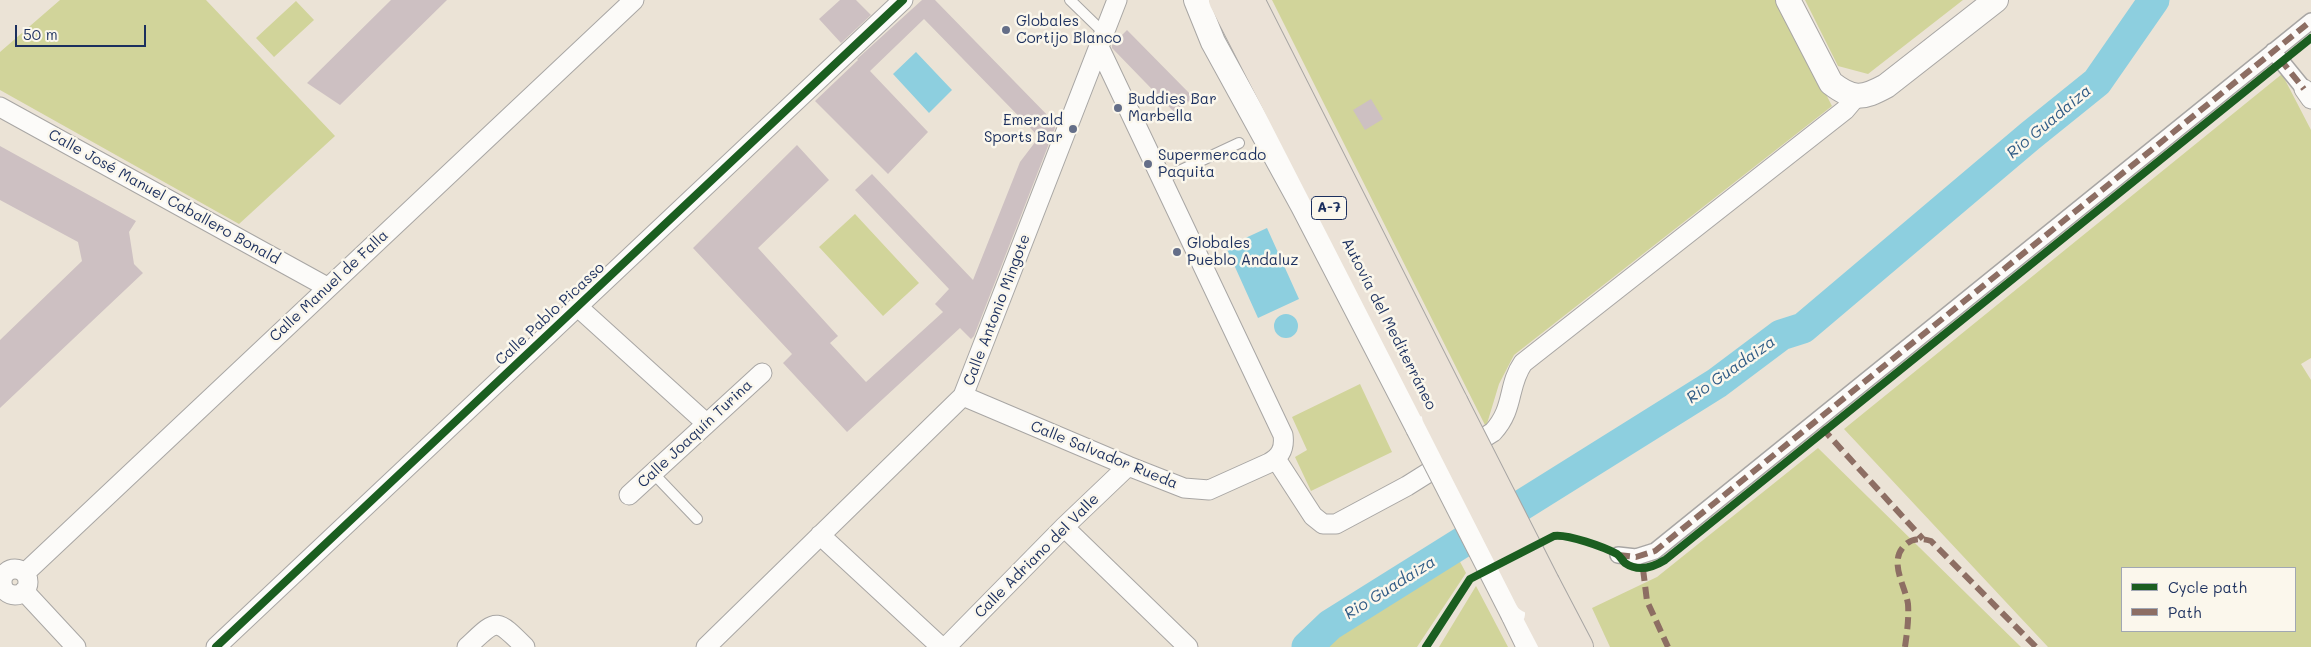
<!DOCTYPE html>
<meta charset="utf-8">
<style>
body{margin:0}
#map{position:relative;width:2311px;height:647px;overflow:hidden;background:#ebe3d6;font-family:Mali,sans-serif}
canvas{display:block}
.legend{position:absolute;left:2121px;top:567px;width:175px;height:65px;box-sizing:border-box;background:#fbf7ec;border:1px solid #a1a7b3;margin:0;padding:6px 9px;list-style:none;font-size:15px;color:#1b2f5e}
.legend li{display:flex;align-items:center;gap:10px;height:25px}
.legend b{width:25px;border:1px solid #a1a7b3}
.scale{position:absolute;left:15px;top:25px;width:131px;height:22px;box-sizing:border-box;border:2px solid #1b2f5e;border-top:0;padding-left:6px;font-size:15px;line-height:18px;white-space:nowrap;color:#1b2f5e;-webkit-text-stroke:4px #fbf7ec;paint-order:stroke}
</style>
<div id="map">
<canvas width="2311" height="647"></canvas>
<ul class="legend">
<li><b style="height:6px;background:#1b5e20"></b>Cycle path</li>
<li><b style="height:6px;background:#8d6e63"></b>Path</li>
</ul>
<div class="scale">50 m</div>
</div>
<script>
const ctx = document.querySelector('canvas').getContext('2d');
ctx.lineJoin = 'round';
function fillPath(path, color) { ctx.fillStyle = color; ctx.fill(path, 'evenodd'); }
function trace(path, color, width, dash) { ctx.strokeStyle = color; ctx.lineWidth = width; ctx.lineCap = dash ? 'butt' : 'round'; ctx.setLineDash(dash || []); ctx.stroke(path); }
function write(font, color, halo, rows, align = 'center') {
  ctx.font = font + ' Mali,sans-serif'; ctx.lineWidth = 5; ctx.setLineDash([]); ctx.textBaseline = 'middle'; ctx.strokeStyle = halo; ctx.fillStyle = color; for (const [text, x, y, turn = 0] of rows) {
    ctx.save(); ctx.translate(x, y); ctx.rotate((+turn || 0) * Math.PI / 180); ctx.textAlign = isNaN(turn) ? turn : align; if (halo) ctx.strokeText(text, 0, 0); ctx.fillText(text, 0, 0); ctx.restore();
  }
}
const green = new Path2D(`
 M 60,0 L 206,0 L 335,136 L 239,224 L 0,90 L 0,52 Z
 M 1272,0 L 1778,0 L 1832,106 L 1514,355 L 1499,384 L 1486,427 Z
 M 1805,0 L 1963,0 L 1868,74 L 1838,66 Z
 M 296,1 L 314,20 L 274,57 L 256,38 Z
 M 2282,74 L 2311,130 L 2311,358 L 2301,364 L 2311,380 L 2311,647 L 2048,647 L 1844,429 ZM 2122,568 L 2295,568 L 2295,631 L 2122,631 Z
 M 855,214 L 919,283 L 883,316 L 819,247 Z
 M 1360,384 L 1392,452 L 1311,491 L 1295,457 L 1307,450 L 1292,417 Z
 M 1818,448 L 2021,647 L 1610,647 L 1592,608 L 1657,577 Z
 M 1457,556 L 1466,573 L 1417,647 L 1319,647 L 1353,620 Z
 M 1476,586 L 1508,647 L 1439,647 Z`);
const water = new Path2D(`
 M 916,52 L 952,90 L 929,113 L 893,74 Z
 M 1267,228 L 1299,299 L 1258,318 L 1226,247 Z
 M1274 326a12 12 0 1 1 24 0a12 12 0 1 1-24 0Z`);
const river = new Path2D(`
 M 1307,647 L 1330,625 L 1717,383 L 1781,335 L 1803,328 L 2030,136 L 2097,82 L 2154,0`);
const building = new Path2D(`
 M 391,0 L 447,0 L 340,105 L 307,83 Z
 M 840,0 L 856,0 L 871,15 L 841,43 L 819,19 Z
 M 922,0 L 935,0 L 1054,122 L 1055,128 L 974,336 L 971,339 L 960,328 L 847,432 L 783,363 L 792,354 L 693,248 L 797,145 L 829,180 L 758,248 L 838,336 L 830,343 L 866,382 L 943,312 L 935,304 L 949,289 L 855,190 L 872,174 L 973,280 L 1020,162 L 1039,137 L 924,19 L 870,71 L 928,132 L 888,174 L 815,101 L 858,60 L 857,59 Z
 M 1127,30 L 1193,97 L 1176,114 L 1112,48 L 1112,45 Z
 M 1371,99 L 1383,119 L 1365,130 L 1353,110 Z
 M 0,146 L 136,221 L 129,232 L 134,264 L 143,273 L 0,408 L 0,340 L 82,261 L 78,242 L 0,200 Z`);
const service = new Path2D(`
 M 1070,0 L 1105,34
 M 1162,179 L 1239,143
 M 653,473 L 697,519`);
const pedestrian = new Path2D(`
 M 2273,51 L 2304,89
 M 1618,555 L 1636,557 L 1655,551 L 2311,21`);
const minor = new Path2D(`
 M 2304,89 L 2311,99
 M 0,107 L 327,287
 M 578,307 L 706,423
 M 963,396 L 1128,466 L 1184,488 L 1209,490 L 1269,463 C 1280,457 1285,449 1283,435 L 1100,49
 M 1276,459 L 1313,516 L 1323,524 L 1336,524 L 1407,486 L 1493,432 C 1515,408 1507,386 1523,363 L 1845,110 L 1856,97
 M 629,495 L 762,373
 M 1064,527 L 1188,647
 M 820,535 L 941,647
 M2 582a13 13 0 1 1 26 0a13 13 0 1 1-26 0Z
 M 25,573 L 634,0
 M 24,591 L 76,647
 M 216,647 L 903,0
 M 467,647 C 497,619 495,617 525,647
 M 706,647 L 963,396 L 1117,0
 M 946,647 L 1064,527 L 1128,466`);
const tertiary = new Path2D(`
 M 1196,0 L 1213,42 L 1303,206 L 1418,428
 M 1788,0 L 1831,83 C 1853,100 1862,99 1886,86 L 1996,0
 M 1513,614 L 1529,647`);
const trunk = new Path2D(`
 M 1223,0 L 1436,416
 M 1250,0 L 1454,403
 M 1546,584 L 1579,647
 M 1529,599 L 1554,647`);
const tertiaryBridge = new Path2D(`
 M 1418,428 L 1513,614`);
const trunkBridge = new Path2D(`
 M 1454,403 L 1546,584
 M 1436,416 L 1529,599`);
const quiet = new Path2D(`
 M 2280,59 L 2304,89
 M 1822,428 L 1923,539
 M 1618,555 L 1636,557 L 1655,551 L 2311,21
 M 1643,569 L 1647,601 L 1668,647
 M 1905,647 C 1907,633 1909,618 1908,604 C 1905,585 1888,561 1905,545 C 1912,538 1921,538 1931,541 L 2036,647`);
const cycleway = new Path2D(`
 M 216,647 L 903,0
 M 1426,647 L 1470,579 L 1554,536 C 1568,534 1604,547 1617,554 C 1620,556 1622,560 1625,563 C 1638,572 1652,568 1665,560 L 2311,38`);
const markers = [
 [1006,30,5,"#646e88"],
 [1118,108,5,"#646e88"],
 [1073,129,5,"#646e88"],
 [1148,164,5,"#646e88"],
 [1177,252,5,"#646e88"]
];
const shields = [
 [1329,208,35]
];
const shieldNames = [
 ["A-7",1329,208]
];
const poiNames = [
 ["Globales",1016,21],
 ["Cortijo Blanco",1016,38],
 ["Buddies Bar",1128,99],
 ["Marbella",1128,116],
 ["Emerald",1063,120,"right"],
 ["Sports Bar",1063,137,"right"],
 ["Supermercado",1158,155],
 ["Paquita",1158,172],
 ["Globales",1187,243],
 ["Pueblo Andaluz",1187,260]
];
const streetNames = [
 ["Calle José Manuel Caballero Bonald",164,197,29],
 ["Calle Manuel de Falla",329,286,-43],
 ["Calle Antonio Mingote",997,310,-69],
 ["Calle Pablo Picasso",550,314,-43],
 ["Autovía del Mediterráneo",1389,324,63],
 ["Calle Joaquín Turina",695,434,-43],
 ["Calle Salvador Rueda",1104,455,22],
 ["Calle Adriano del Valle",1037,556,-45]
];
const waterNames = [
 ["Rio Guadaiza",2049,122,-40],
 ["Rio Guadaiza",1731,370,-35],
 ["Rio Guadaiza",1390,588,-32]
];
fillPath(green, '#d1d49a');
fillPath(water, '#8dcfdf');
trace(river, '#8dcfdf', 31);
fillPath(building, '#cdc0c2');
trace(service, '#a8a6a4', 12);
trace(pedestrian, '#a8a6a4', 18);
trace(minor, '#a8a6a4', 21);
trace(tertiary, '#a8a6a4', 26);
trace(trunk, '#a8a6a4', 30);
trace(service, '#fcfbf9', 10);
trace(pedestrian, '#fcfbf9', 15);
trace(minor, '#fcfbf9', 19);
trace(tertiary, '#fcfbf9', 24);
trace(trunk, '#ebe2d7', 28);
trace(tertiaryBridge, '#a8a6a4', 26, []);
trace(trunkBridge, '#a8a6a4', 30, []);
trace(tertiaryBridge, '#fcfbf9', 24);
trace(trunkBridge, '#ebe2d7', 28);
trace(quiet, '#8d6e63', 6, [12, 6]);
trace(cycleway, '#1b5e20', 8);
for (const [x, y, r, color] of markers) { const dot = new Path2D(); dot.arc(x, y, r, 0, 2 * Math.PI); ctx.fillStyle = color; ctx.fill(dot); trace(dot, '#fbf7ec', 2); }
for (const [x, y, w] of shields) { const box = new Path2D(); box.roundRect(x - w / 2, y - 11.5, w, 23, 4); ctx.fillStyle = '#fbf7ec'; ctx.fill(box); trace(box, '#1b2f5e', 1); }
write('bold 14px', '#1b2f5e', null, shieldNames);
write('15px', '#1b2f5e', '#fbf7ec', poiNames, 'left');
write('15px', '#1b2f5e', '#fbf7ec', streetNames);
write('italic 16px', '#315c86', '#fbf7ec', waterNames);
</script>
